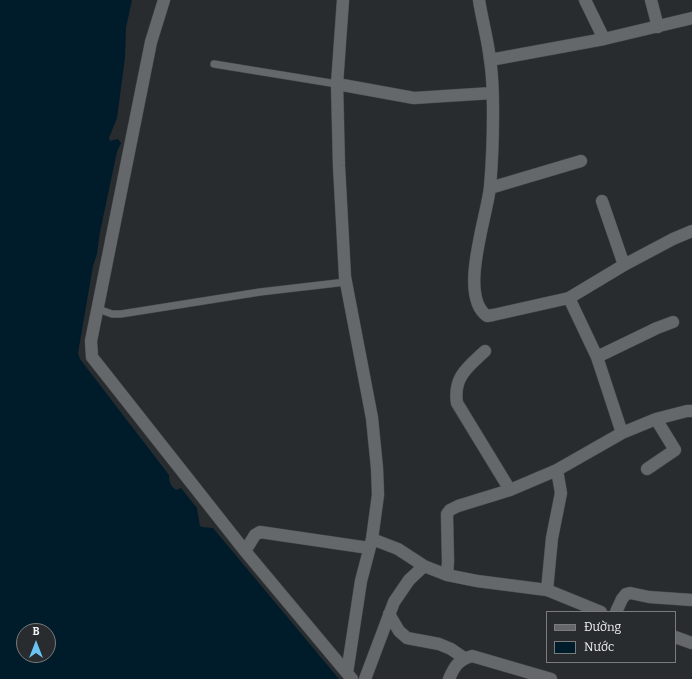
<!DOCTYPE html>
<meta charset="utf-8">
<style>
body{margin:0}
#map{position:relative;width:692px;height:679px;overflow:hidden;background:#292c2e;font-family:Bitter,serif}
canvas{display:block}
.legend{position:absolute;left:546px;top:611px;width:130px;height:52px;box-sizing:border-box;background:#292c2e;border:1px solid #797b7d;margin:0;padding:5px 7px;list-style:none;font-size:12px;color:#f0f2f3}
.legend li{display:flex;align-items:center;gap:8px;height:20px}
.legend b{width:20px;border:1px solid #797b7d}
.north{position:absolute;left:16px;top:623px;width:40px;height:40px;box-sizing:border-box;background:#292c2e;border:1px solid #797b7d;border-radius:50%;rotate:0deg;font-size:11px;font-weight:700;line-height:16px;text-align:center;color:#f0f2f3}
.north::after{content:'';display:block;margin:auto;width:14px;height:18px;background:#6bc3f2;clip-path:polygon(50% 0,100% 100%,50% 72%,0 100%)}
</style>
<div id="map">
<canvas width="692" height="679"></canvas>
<ul class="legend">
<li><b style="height:5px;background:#65686a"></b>Đường</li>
<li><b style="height:11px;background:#001c2b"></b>Nước</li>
</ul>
<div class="north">B</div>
</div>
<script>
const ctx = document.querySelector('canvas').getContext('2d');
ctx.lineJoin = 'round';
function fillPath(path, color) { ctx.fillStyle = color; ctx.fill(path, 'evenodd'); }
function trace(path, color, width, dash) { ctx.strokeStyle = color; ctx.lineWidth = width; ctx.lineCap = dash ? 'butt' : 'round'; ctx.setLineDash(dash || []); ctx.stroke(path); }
const water = new Path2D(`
 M 0,0 L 132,0 L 126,28 L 125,58 L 117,118 L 109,138 L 110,141 L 118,139 L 121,143 L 117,152 L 100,232 L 97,254 L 93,266 L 78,353 L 80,359 L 169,475 C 169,482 170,485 176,490 L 181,488 L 197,508 L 200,526 L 202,527 L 213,528 L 339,679 L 0,679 ZM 24,631 L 48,631 L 48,655 L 24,655 Z`);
const service = new Path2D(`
 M 214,64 L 337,84
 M 98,309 L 112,314 L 121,314 L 260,292 L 346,282`);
const minor = new Path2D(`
 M 164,0 L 151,42 L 91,341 L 92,357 L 245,551 L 352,679
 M 343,0 L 337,84 L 339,166 L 345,277 L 372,418 L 377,468 L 378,495 L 372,539 L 361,581 L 347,673
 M 479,0 C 482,20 488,40 490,60 C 493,77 493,97 493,114 C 493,138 492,164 490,187 C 487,217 458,296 487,316 L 493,315 L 569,298 L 624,265 L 673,239 L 692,231
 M 585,0 L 604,39
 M 651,0 L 658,27
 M 490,60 L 604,39 L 692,18
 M 337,84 L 414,98 L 492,93
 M 490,188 L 581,161
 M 602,201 L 624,265
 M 569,298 L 597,357 L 622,433
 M 485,351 C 468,367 453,377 457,403 L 510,490
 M 597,357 L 657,328 L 673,322
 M 647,469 L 675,450 L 656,419
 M 372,539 L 398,549 L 424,566 L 447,575 L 477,581 L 547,590 L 601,612
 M 245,551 L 255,535 L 260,532 L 369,548
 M 447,575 L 448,562 L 447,514 L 450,510 L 458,506 L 510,490 L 557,470 L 622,433 L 656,419 L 687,411 L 692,411
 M 547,590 L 552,538 L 561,493 L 557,470
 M 616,612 L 622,599 L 626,594 L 630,593 L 649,597 L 692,600
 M 389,614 L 399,631 L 407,638 L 439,644 L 451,649 L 464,658
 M 675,637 L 692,643
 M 365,679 L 394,602 L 409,580 L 424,566
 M 449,679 C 454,667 458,660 472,656 L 551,679`);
fillPath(water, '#001c2b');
trace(service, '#474a4b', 8);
trace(minor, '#474a4b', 13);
trace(service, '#65686a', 7);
trace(minor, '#65686a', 12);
</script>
